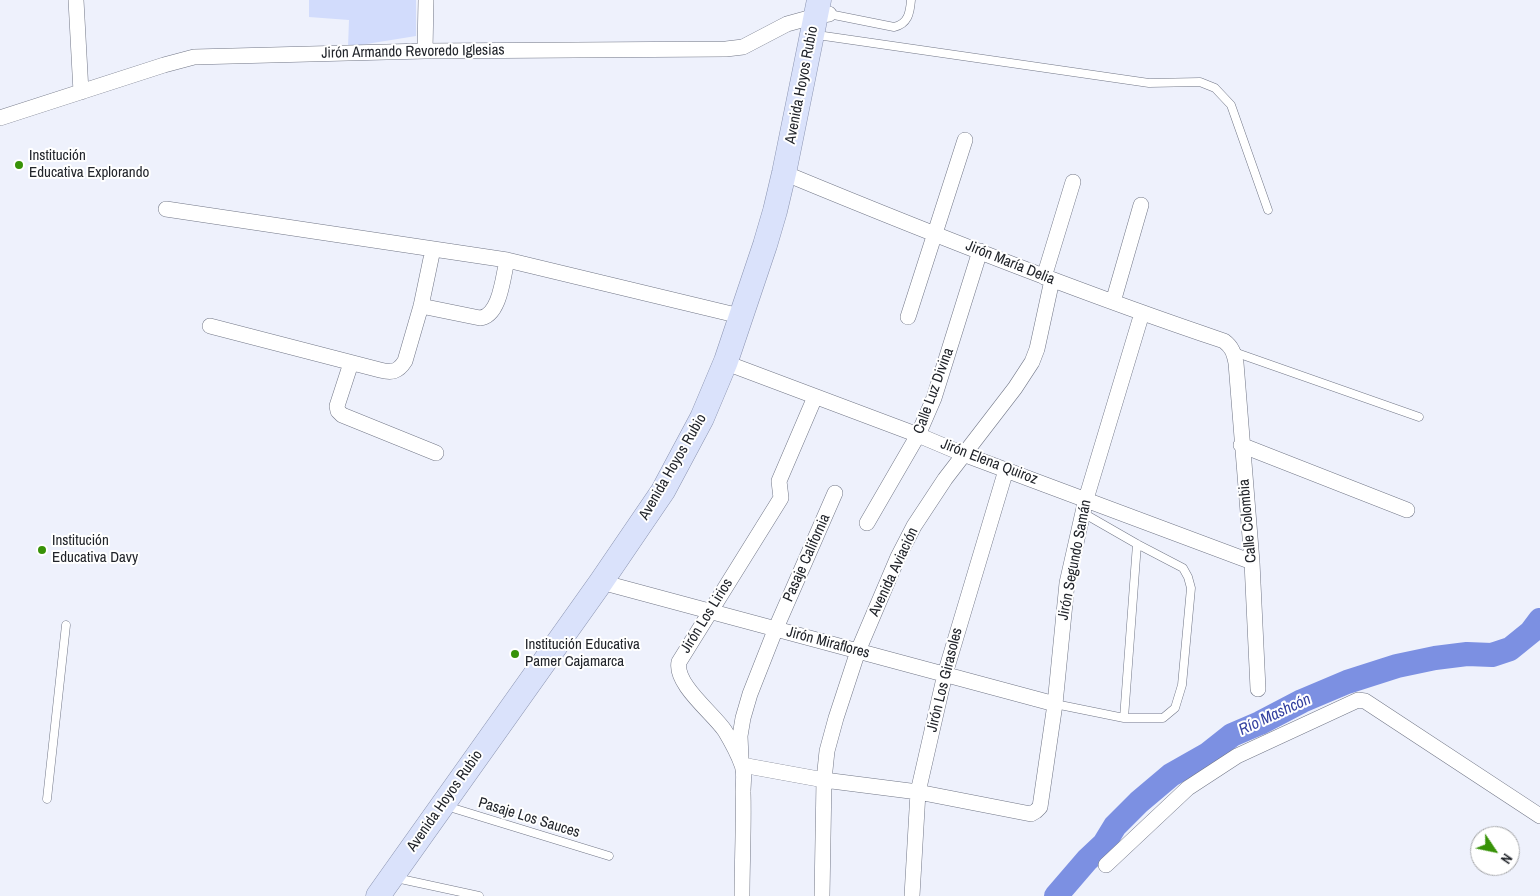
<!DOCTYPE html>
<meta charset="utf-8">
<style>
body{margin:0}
#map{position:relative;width:1540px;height:896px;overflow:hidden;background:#eef1fc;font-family:"Archivo Narrow",sans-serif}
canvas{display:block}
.north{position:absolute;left:1470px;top:826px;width:50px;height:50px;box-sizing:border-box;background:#fff;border:1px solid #a6a7aa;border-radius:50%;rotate:124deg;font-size:14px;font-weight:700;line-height:20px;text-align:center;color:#21242a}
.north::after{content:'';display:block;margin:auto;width:18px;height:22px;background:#379207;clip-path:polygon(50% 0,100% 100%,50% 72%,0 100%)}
</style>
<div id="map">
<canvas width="1540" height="896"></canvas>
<div class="north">N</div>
</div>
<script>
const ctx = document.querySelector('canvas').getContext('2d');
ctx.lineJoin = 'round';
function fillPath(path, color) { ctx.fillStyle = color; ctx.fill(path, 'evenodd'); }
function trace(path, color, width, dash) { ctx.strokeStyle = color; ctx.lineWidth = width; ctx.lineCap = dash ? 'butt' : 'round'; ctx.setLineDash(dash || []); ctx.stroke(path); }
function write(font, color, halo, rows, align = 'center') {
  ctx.font = font + ' "Archivo Narrow",sans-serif'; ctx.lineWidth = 4; ctx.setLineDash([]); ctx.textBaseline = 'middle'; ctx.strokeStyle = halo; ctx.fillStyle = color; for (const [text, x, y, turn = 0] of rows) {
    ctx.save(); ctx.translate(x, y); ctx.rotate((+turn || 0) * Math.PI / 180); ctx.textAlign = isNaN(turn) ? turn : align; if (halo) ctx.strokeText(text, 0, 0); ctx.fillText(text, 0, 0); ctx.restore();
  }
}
const green = new Path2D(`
 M 309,0 L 416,0 L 416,36 L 348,47 L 349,20 L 309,17 Z`);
const river = new Path2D(`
 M 1056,896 L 1087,860 L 1104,844 L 1115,826 L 1139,802 L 1171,775 L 1208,754 L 1232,735 L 1260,723 L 1302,701 L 1347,682 L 1397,666 L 1435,658 L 1467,654 L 1492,655 L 1510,649 L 1531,632 L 1540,620`);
const lane = new Path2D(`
 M 829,14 L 894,27 C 908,24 910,13 911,0
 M 824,36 L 1149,83 L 1200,82 L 1215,88 L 1231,105 L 1268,210
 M 1234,352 L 1419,417
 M 1055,704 L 1124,718 L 1163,718 L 1175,708 L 1182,685 L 1191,588 L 1188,577 L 1183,568 L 1137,544 L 1083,513
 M 1124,718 L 1137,544
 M 47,799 L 66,625
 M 446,806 L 609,856
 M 396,878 L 479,896`);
const street = new Path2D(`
 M 76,0 L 81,92
 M 425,51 L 426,0
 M 0,118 L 164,65 L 194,57 L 425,51 L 726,49 L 743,47 L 787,24 L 816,16 L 829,14
 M 784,173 C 929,233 1075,291 1224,341 C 1232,347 1234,353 1236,363 L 1252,562 L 1258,689
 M 166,209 L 507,260 L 740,316
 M 1044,277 L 1073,182
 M 1113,302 L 1141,205
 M 421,306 L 480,318 C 500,316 503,277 507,260
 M 908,317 L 965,140
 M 210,326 L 380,370 C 392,373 398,372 405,361 L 421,306 L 433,249
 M 726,361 L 737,367 L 918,435 L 963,454 L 1252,562
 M 351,363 L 337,406 L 338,411 L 342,415 L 436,453
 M 1241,445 L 1407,510
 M 867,523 L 918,435 L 934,398 L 980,251
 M 601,582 L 1055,704
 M 741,758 L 740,736 L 743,718 L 750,694 L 776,628 L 835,493
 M 742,765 L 824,780 L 918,792 L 1031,814 L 1036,811 L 1040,807 L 1055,704 L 1067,583 L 1086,499 L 1142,313
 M 1106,865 L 1188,788 L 1237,756 L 1358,700 L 1365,701 L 1540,816
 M 742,896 C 742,861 744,827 743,792 C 743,783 745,773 742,765 C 738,754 731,741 725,731 C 714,714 674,684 679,662 L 781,498 L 779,481 L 815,397
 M 822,896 L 824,780 L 827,751 L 836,718 L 858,651 L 898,557 L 914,526 L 945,479 L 1015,388 L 1032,362 L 1037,349 L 1052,280
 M 912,896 L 918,792 L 945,674 L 1006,470`);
const primary = new Path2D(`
 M 378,896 L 601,582 L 663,491 L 702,418 L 726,361 L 765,245 L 775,211 L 784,173 L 819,0`);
const markers = [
 [19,165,5,"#379207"],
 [42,550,5,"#379207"],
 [515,654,5,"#379207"]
];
const streetNames = [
 ["Jirón Armando Revoredo Iglesias",413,52,-1],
 ["Avenida Hoyos Rubio",802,85,-79],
 ["Jirón María Delia",1010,263,22],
 ["Calle Luz Divina",934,391,-70],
 ["Jirón Elena Quiroz",989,462,21],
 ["Avenida Hoyos Rubio",673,467,-60],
 ["Calle Colombia",1248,521,-95],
 ["Pasaje California",807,558,-66],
 ["Jirón Segundo Samán",1075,560,-79],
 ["Avenida Aviación",894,572,-65],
 ["Jirón Los Lirios",707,616,-58],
 ["Jirón Miraflores",828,643,15],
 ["Jirón Los Girasoles",945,680,-76],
 ["Avenida Hoyos Rubio",445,801,-55],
 ["Pasaje Los Sauces",529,818,17]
];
const poiNames = [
 ["Institución",29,156],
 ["Educativa Explorando",29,173],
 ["Institución",52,541],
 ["Educativa Davy",52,558],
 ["Institución Educativa",525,645],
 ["Pamer Cajamarca",525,662]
];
const waterNames = [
 ["Río Mashcón",1275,715,-25]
];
fillPath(green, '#d2dcfc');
trace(river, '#7c90e2', 24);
trace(lane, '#727787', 9);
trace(street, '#727787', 16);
trace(primary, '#8a93b0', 25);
trace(lane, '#fff', 8);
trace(street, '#fff', 15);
trace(primary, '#dae2fb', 24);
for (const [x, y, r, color] of markers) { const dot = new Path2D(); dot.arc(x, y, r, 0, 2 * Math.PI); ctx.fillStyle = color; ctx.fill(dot); trace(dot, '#fff', 2); }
write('15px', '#21242a', '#fff', streetNames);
write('15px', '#21242a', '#fff', poiNames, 'left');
write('italic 16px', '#3441a0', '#fff', waterNames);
</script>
